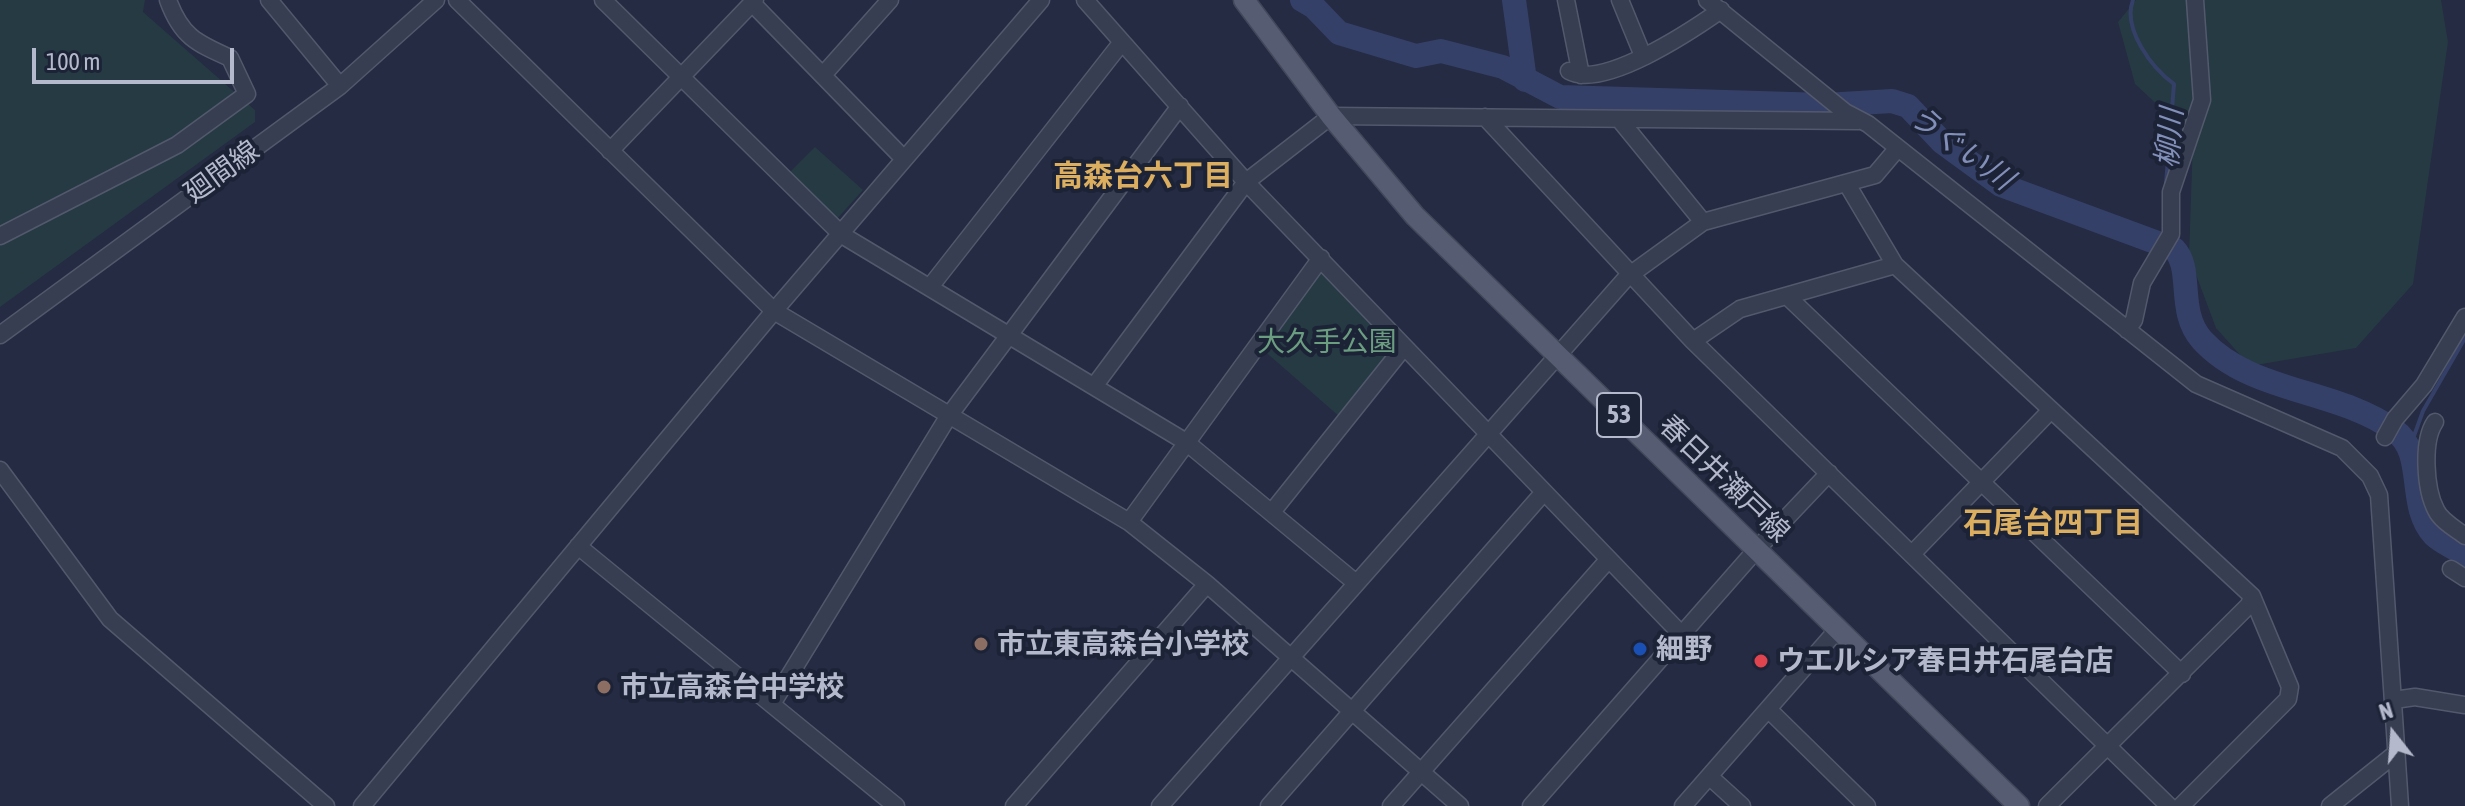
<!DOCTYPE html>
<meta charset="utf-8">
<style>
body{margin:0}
#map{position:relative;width:2465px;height:806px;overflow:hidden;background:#242b42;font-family:"Asap Condensed",sans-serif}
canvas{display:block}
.north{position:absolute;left:2353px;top:694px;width:80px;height:80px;-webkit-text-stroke:6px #1d2337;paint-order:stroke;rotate:343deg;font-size:22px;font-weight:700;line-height:32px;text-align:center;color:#b5b9cc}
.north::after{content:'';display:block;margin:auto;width:28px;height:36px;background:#b5b9cc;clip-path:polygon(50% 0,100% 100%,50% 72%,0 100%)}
.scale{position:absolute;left:32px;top:48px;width:202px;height:36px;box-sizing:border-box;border:4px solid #b5b9cc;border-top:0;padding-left:10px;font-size:24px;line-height:28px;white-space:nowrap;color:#b5b9cc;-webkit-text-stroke:6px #1d2337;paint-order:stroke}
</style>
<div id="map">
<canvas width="2465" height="806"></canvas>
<div class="north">N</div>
<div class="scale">100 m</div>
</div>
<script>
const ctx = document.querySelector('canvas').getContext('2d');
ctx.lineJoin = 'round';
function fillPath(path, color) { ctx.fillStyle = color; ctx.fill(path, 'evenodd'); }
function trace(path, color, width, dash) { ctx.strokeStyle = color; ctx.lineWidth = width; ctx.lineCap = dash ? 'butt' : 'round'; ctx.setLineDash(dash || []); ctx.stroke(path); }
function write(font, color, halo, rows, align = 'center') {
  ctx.font = font + ' "Asap Condensed","Noto Sans JP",sans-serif'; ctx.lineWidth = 8; ctx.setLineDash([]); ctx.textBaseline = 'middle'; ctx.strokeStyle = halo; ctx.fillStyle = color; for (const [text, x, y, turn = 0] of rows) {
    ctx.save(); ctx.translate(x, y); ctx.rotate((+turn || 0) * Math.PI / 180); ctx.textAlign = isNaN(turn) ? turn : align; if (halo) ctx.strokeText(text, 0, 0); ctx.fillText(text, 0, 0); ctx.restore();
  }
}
const green = new Path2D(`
 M 0,0 L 145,0 L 143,12 L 255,110 L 255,122 L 0,307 Z
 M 2136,0 L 2441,0 L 2448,42 L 2413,284 L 2356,348 L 2250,366 L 2216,328 L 2189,256 L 2193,138 L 2135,84 L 2118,22 Z
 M 815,147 L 863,190 L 836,220 L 788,174 Z
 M 1325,270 L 1393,343 L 1394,349 L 1340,417 L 1262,349 L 1318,271 Z`);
const stream = new Path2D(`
 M 2133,0 C 2122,29 2152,68 2174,84 L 2166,184
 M 2410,447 L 2423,411 L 2465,338`);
const river = new Path2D(`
 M 1302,0 L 1314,7 L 1339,33 L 1416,56 L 1441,51 L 1503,67 L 1560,97 L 1825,105 L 1892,101 L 1908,106 L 1942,142 L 2001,185 L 2174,249 C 2194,269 2176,311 2202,340 C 2250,393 2337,389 2394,430 C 2427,453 2406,505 2434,535 C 2442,543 2456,548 2465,555
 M 1514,0 L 1525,80`);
const minor = new Path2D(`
 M 269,0 L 340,86
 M 457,0 L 774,311 L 1129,522 L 1207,584 L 1460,806
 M 603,0 L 842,235 L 1186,442 L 1356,583
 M 1085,0 L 1246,182 L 1681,634
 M 1566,0 L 1581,75
 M 1620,0 L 1643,56
 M 1707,0 L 1845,112 L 1868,124 L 2196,384 L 2342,448 L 2370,476 L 2379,495 L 2400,806
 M 752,3 L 904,159
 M 1569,71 C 1603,90 1691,31 1721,10
 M 823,75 L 890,0
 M 1485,117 L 1693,341 L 2169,806
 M 1619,119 L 1703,222
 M 610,151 L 755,0
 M 1847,184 L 1895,265 L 2252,596 L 2290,687 L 2288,699 L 2181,806
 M 0,236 L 177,145 L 247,94 L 230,58 C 196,43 181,36 168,0
 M 930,287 L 1122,42
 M 1787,296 L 2182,674
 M 2127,330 L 2134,320 L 2142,283 L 2171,234 L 2171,192 L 2202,100 L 2195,0
 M 0,335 L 340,86 L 436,0
 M 1693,341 L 1740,309 L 1895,265
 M 1095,385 L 1246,182 L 1331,116 L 1858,121
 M 2435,422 C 2422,441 2425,489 2436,510 C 2441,521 2456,529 2465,536
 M 2385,437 L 2395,419 L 2424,385 L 2465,317
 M 0,470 L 110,619 L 326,806
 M 1272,512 L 1404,347
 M 1129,522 L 1321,258
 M 578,546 L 896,806
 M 1912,554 L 2050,411
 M 2451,569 L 2465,578
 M 2394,700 L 2415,697 L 2465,705
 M 772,704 L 948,417 L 1180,106
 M 1768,709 L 1867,806
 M 1710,777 L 1742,806
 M 362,806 L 774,311 L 1041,0
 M 1014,806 L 1207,584
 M 1160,806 L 1627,277 L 1703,222 L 1875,175 L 1897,149
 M 1269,806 L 1544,492
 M 1391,806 L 1608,560
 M 1531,806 L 1756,550 L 1829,473
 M 1683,806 L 1838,629
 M 2047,806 L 2249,605 L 2252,596
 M 2330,806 L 2395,754`);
const major = new Path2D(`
 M 1244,0 L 1331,116 L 1415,216 L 2019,806`);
const markers = [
 [981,644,8,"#8d6e63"],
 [1640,649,8,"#1a4fb4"],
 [1761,661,8,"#e0444e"],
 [604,687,8,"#8d6e63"]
];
const shields = [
 [1619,415,44]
];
const shieldNames = [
 ["53",1619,415]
];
const streetNames = [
 ["廻間線",222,172,-36],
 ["春日井瀬戸線",1724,479,44]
];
const parkNames = [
 ["大久手公園",1327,342]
];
const poiNames = [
 ["市立東高森台小学校",997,644],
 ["細野",1656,649],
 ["ウエルシア春日井石尾台店",1777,661],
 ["市立高森台中学校",620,687]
];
const waterNames = [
 ["柳川",2170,138,-85],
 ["うぐい川",1961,148,36]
];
const neighbourhoodNames = [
 ["高森台六丁目",1143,177],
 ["石尾台四丁目",2053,524]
];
fillPath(green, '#263a43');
trace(stream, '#354068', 4);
trace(river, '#354068', 24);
trace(minor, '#53596c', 19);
trace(major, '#42475b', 23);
trace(minor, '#383e51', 16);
trace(major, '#565c71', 20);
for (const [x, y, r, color] of markers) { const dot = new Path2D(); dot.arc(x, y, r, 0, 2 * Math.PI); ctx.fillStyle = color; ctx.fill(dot); trace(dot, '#1d2337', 3); }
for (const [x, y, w] of shields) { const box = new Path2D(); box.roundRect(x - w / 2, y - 22, w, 44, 6); ctx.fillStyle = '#1d2337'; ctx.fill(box); trace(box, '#b5b9cc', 2); }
write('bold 26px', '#b5b9cc', null, shieldNames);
write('28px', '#b5b9cc', '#1d2337', streetNames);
write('28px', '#6b9e81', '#1d2337', parkNames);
write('bold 28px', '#b5b9cc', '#1d2337', poiNames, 'left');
write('italic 30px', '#828fb8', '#1d2337', waterNames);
write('bold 30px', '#dcaf60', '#1d2337', neighbourhoodNames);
</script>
